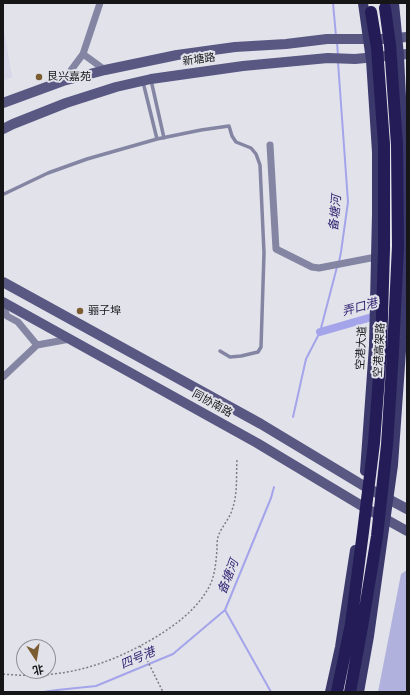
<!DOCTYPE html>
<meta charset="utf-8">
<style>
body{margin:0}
#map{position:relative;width:410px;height:695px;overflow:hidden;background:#e2e2eb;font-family:"Titillium Web","Noto Sans SC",sans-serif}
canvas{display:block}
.frame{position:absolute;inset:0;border:4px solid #161619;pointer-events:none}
.north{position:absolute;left:16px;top:639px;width:40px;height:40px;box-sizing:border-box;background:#e2e2eb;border:1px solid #909097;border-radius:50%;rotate:168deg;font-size:11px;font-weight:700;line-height:16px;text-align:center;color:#161619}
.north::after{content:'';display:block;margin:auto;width:14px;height:18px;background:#7c5d32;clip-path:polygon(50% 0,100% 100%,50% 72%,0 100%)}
</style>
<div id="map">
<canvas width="410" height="695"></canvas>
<div class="frame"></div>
<div class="north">北</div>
</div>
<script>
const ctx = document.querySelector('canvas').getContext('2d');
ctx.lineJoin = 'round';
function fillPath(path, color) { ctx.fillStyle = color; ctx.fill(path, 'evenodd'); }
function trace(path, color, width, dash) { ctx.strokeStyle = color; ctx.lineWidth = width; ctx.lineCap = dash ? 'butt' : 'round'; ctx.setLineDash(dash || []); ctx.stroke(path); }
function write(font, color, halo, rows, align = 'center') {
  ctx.font = font + ' "Titillium Web","Noto Sans SC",sans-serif'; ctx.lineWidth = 4; ctx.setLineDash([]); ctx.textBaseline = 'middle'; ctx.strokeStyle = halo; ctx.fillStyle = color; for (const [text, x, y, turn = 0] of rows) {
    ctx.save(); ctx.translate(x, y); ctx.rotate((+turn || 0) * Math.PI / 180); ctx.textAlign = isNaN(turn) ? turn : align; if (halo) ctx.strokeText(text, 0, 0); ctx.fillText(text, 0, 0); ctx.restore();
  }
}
const built = new Path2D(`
 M 3,25 L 12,77 L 3,81 Z`);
const green = new Path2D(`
 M 407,570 L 407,692 L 378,692 L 401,574 Z`);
const stream = new Path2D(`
 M 333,3 L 336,36
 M 337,42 L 338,56
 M 338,62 L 348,202 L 341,252 L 339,262
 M 293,417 L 306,359 L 320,332 L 337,267
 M 225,610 L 271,692
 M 43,692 L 57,690 L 96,686 L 173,654 L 225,610 L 271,498 L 274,487`);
const canal = new Path2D(`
 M 320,332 L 379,315`);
const path = new Path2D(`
 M 140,646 L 163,692
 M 3,674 C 61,680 107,666 156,637 C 177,624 197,609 209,587 C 215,576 216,562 217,549 C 217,545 217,541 218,537 C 221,527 229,520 232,510 C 238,494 236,476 237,459`);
const lane = new Path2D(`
 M 151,80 L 164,138
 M 143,82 L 157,139
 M 4,194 L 48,173 L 87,159 L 157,139 L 201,130 L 229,126 L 232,136 L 236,142 L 251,148 L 256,154 L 260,165 L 264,253 L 261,347 L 258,352 L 241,356 L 230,357 L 220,351`);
const street = new Path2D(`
 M 83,54 L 105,70
 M 63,81 L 83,54 L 100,3
 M 270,145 L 276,249 L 312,267 L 319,268 L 376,257
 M 3,306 L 7,316 L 18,322 L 37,345
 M 3,377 L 37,345 L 70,339`);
const secondary = new Path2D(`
 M 3,103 L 63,81 L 105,70 L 177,55 L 235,47 L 286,44 L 327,39 L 384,39 L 407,37
 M 3,129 L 13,124 L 66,103 L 116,87 L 151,79 L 243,66 L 328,58 L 355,59 L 407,54
 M 3,282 L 261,424 L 364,486 L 407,509
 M 3,302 L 257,443 L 362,506 L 407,531`);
const primary = new Path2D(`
 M 363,3 L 371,60 L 377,152 L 377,214 L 374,346 L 365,471
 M 330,692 L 340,647 L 355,550
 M 359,692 L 369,636 L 393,465 L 402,337 L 406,200 L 399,56 L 394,3`);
const highwayBridge = new Path2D(`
 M 337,692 L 351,624 L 363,532 L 374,443 L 381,351 L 384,249 L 384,144 L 377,48 L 371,12
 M 350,692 L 362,627 L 377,536 L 387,445 L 393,351 L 398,246 L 397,145 L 390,45 L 385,8`);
const markers = [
 [39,77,4,"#7c5d32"],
 [80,311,4,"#7c5d32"]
];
const streetNames = [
 ["新塘路",199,60,-8],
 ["空港大道",362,348,-87],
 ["空港高架路",380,350,-87],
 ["同协南路",212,404,29]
];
const poiNames = [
 ["艮兴嘉苑",47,77],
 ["骊子埠",88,311]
];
const waterNames = [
 ["备塘河",336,213,-85],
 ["弄口港",360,308,-15],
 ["备塘河",229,577,-69],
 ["四号港",138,659,-23]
];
fillPath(built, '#d6d7e8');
fillPath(green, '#b0b1dd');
trace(stream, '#a4a4ea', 2);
trace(canal, '#a4a4ea', 8);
trace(path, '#7d7d83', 1.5, [2, 2]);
trace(lane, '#8485a3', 3.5);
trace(street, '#8485a3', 7);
trace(secondary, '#595883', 10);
trace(primary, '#3b386b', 10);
trace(highwayBridge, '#241c56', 12);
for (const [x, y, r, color] of markers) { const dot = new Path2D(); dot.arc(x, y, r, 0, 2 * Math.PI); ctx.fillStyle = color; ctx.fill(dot); trace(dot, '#e2e2eb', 1.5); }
write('11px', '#161619', '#e2e2eb', streetNames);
write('11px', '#161619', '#e2e2eb', poiNames, 'left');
write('italic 12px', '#2d1f6f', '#e2e2eb', waterNames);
</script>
